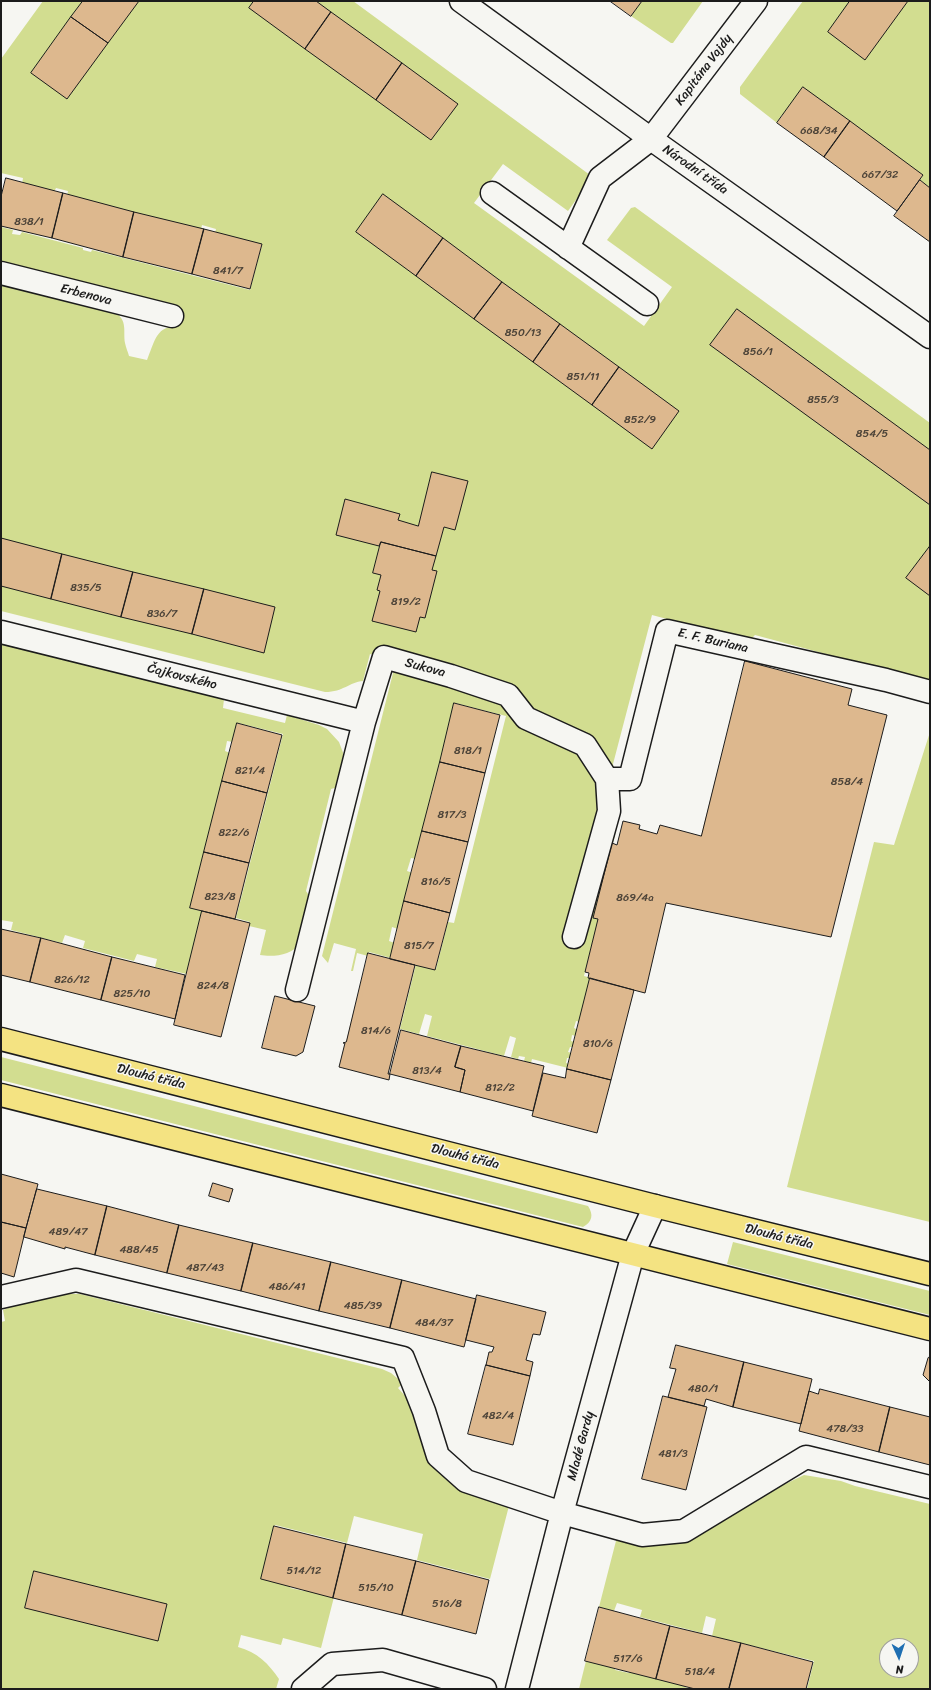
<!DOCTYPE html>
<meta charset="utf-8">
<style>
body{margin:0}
#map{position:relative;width:931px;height:1690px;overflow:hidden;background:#f6f6f2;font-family:Sriracha,sans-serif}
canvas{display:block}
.frame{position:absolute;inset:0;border:2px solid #1c1c1c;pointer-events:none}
.north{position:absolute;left:879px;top:1638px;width:40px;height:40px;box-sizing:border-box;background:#f6f6f2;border:1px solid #9f9f9c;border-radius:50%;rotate:177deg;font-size:11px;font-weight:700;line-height:16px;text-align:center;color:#1c1c1c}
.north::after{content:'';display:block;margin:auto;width:14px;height:18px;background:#1f6fb2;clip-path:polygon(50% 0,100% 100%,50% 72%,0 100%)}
</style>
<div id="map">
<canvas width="931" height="1690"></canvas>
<div class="frame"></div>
<div class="north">N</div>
</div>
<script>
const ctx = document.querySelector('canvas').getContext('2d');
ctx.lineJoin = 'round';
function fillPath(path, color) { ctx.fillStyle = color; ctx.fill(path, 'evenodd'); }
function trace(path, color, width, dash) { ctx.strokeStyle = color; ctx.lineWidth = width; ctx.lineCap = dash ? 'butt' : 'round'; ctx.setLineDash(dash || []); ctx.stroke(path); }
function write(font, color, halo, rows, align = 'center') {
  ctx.font = font + ' Sriracha,sans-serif'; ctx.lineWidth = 3; ctx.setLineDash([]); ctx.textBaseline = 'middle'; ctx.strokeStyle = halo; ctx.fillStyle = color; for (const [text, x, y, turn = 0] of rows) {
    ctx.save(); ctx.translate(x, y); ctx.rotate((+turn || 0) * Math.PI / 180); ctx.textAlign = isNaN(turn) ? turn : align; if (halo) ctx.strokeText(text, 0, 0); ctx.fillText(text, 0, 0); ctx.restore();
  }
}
const green = new Path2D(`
 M 43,1 L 353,1 L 590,175 L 591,179 L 568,211 L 503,164 L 474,203 L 644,326 L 672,287 L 607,240 L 631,208 L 635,207 L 930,423 L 930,682 L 755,635 L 749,641 L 652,615 L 613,764 L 620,815 L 594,917 L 599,918 L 584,976 L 591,978 L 580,1022 L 576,1021 L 574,1028 L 578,1030 L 576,1036 L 572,1035 L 571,1041 L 575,1042 L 573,1047 L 570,1047 L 568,1052 L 572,1053 L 570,1058 L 567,1058 L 566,1063 L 569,1064 L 568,1068 L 532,1059 L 531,1063 L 524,1061 L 525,1057 L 519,1056 L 518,1059 L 511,1057 L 516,1038 L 510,1036 L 504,1056 L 427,1036 L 432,1016 L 425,1014 L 419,1034 L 400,1029 L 416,964 L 436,969 L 448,922 L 454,923 L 506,716 L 455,703 L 433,791 L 432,791 L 430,798 L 431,799 L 416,859 L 411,858 L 407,871 L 413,873 L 398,929 L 392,927 L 389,941 L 395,943 L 391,958 L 369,952 L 368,956 L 357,953 L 353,971 L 351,971 L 356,949 L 334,943 L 328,963 L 322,956 L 396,661 L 370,654 L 363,681 C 349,682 344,692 325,692 L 1,611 L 1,284 L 115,312 C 128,321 123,331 125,343 C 126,348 128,352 129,356 L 147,360 C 154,344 156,325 177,327 L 182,314 L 1,269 L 1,227 L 13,230 L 12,234 L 20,235 L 22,232 L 83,248 L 83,250 L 91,252 L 92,250 L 250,290 L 262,245 L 215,233 L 216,229 L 202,225 L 201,230 L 67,196 L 68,191 L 56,188 L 54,192 L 22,184 L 23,178 L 1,173 L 1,59 Z
 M 642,1 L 703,1 L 673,43 L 671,43 L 631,16 Z
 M 803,1 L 930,1 L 930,188 L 920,180 L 923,175 L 782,115 L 777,123 L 740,94 L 740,87 Z
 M 1,643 L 224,699 L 223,708 L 285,723 L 287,715 L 319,725 L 327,729 L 339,742 L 345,758 L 338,787 L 331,789 L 306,891 L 310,897 C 307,911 305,930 299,943 C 293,956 272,957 260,955 L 266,930 L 249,926 L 250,922 L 236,918 L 283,734 L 238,723 L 233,742 L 227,741 L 225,751 L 230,753 L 203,910 L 187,974 L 155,967 L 157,959 L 137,954 L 134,961 L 83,948 L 85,941 L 65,935 L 62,943 L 11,930 L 13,922 L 1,920 Z
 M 930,732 L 930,1222 L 787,1187 L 874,842 L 894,845 Z
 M 1,1057 L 588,1206 C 594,1215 592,1222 583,1227 L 1,1080 Z
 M 733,1242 L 930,1291 L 930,1315 L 727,1264 Z
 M 65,1294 L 80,1294 L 382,1369 L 391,1373 L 403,1383 L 398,1388 L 406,1397 L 411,1394 L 421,1433 L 510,1502 L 490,1579 L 417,1560 L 423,1534 L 354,1516 L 347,1543 L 275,1525 L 262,1578 L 291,1586 L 290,1588 L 304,1591 L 305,1590 L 334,1597 L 321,1648 L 283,1638 L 281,1645 L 241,1635 L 238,1647 C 257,1652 269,1664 279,1679 L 276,1689 L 1,1689 L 1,1322 L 5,1321 L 3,1310 L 11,1307 L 11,1303 L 1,1303 Z
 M 804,1475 L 841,1481 L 855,1486 L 930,1504 L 930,1689 L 807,1689 L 814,1661 L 712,1636 L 716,1619 L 706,1616 L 702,1633 L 640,1617 L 642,1610 L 617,1603 L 614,1611 L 599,1607 L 617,1537 L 693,1535 L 781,1486 ZM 887,1646 L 911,1646 L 911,1670 L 887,1670 Z
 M 586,1661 L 615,1668 L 615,1670 L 629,1673 L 630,1672 L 685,1685 L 685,1687 L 692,1689 L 579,1689 Z`);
const building = new Path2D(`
 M 83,1 L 139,1 L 108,43 L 71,17 Z
 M 254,1 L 316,1 L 331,12 L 305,49 L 249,8 Z
 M 610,1 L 642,1 L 631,16 Z
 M 850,1 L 908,1 L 865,60 L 828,32 Z
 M 331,12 L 402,63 L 376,100 L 305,49 Z
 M 71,17 L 108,43 L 67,99 L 31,73 Z
 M 402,63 L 458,104 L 431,140 L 376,100 Z
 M 803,87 L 850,121 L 824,157 L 777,123 Z
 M 850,121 L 923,175 L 897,211 L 824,157 Z
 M 6,178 L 63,193 L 52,238 L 1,226 L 1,197 Z
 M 920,180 L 930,188 L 930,242 L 894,216 Z
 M 63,193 L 134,212 L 123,257 L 52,238 Z
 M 383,194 L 443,238 L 416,276 L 356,232 Z
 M 134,212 L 204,229 L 192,274 L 123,257 Z
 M 204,229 L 262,244 L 250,289 L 192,274 Z
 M 443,238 L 502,282 L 474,319 L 416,276 Z
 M 502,282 L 560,324 L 533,362 L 474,319 Z
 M 737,309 L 930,450 L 930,505 L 710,345 Z
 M 560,324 L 619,367 L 592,405 L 533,362 Z
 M 619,367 L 679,411 L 652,449 L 592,405 Z
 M 432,472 L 468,481 L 455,530 L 444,527 L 436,556 L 381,542 L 379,546 L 336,535 L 345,499 L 400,514 L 398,520 L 418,526 Z
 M 1,538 L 62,554 L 51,599 L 1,586 Z
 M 381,542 L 436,556 L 432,570 L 437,571 L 425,618 L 420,617 L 416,632 L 372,621 L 380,591 L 377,590 L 381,575 L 373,573 Z
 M 930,546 L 930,596 L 906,578 Z
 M 62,554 L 133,572 L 121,617 L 51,599 Z
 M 133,572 L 204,589 L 192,634 L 121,617 Z
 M 204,589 L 275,607 L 264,653 L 192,634 Z
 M 745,661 L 852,689 L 848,705 L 887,715 L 831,937 L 666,903 L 645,993 L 588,978 L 589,973 L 585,972 L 598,919 L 593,918 L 612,843 L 617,845 L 623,821 L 640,825 L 639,829 L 657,834 L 660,825 L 701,836 Z
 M 454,703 L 500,715 L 485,773 L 440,762 Z
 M 237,723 L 282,735 L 267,793 L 222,781 Z
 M 440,762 L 485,773 L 468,842 L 422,831 Z
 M 222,781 L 267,793 L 249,863 L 204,852 Z
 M 422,831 L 468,842 L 450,913 L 404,901 Z
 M 204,852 L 249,863 L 235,919 L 190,908 Z
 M 404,901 L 450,913 L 435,970 L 390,959 Z
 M 202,911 L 250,923 L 221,1037 L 174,1025 Z
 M 1,929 L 41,938 L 30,982 L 1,975 Z
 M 41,938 L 112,957 L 101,1000 L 30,982 Z
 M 368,953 L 415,965 L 388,1074 L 390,1074 L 389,1080 L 339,1067 L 345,1043 L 343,1043 L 346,1042 Z
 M 112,957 L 185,975 L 175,1019 L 101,1000 Z
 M 590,978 L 634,990 L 611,1080 L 567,1069 Z
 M 275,996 L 315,1006 L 303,1052 L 296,1056 L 262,1048 Z
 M 401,1030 L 461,1046 L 455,1067 L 465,1070 L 460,1092 L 390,1074 Z
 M 461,1046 L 544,1066 L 533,1111 L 460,1092 L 465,1070 L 455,1067 Z
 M 567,1069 L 611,1080 L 597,1133 L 532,1116 L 543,1073 L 565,1078 Z
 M 1,1174 L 38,1184 L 26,1228 L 1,1222 Z
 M 213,1183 L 233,1189 L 229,1202 L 209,1196 Z
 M 37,1189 L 107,1206 L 95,1255 L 65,1247 L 65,1249 L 24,1237 Z
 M 107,1206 L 179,1225 L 167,1273 L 95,1255 Z
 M 1,1222 L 26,1228 L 14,1277 L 1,1273 Z
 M 179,1225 L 253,1243 L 241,1291 L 167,1273 Z
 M 253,1243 L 331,1262 L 319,1311 L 241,1291 Z
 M 331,1262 L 402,1280 L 390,1328 L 319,1311 Z
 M 402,1280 L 476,1299 L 464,1347 L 390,1328 Z
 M 477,1295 L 546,1312 L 540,1335 L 533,1334 L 526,1360 L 533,1362 L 530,1376 L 486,1365 L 489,1352 L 492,1352 L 494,1347 L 466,1340 Z
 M 676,1345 L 744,1362 L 733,1407 L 706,1399 L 704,1406 L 668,1397 L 676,1369 L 670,1368 Z
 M 930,1357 L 930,1382 L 923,1375 L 928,1358 Z
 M 744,1362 L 812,1379 L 801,1424 L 733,1407 Z
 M 486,1365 L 530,1376 L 513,1445 L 468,1434 Z
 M 820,1389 L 890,1407 L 879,1452 L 799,1431 L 809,1391 L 818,1394 Z
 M 663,1396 L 707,1407 L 686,1490 L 642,1479 Z
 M 890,1407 L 930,1417 L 930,1465 L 879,1452 Z
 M 274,1526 L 346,1544 L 333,1598 L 261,1579 Z
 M 346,1544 L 416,1561 L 402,1615 L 333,1598 Z
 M 416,1561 L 489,1580 L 476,1634 L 402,1615 Z
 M 34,1571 L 167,1604 L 158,1641 L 25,1608 Z
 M 599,1607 L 670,1626 L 656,1679 L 585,1661 Z
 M 670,1626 L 741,1643 L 729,1689 L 695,1689 L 656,1679 Z
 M 741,1643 L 813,1662 L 806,1689 L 729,1689 Z`);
const minor = new Path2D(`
 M 461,1 L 651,139 L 930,337
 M 492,193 L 647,304
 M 568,248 L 600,178 L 651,139 L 756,1
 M 1,273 L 172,316
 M 1,632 L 364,722
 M 607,779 L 630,779 L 667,631 L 886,680 L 930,692
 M 297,990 L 364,722 L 384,657 L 451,676 L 508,695 L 526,718 L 585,745 L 607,779 L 609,811 L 574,937
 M 1,1297 L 76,1280 L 403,1358 L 424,1411 L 438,1456 L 466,1481 L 562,1513 L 642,1535 L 684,1531 L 806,1457 L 930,1487
 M 303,1689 L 332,1664 L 383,1660 L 485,1689
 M 517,1689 L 562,1513 L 633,1254 L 655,1206`);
const major = new Path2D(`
 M 1,1039 L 655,1206 L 930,1274
 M 1,1095 L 930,1329`);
const numberNames = [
 ["668/34",819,131],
 ["667/32",880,175],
 ["838/1",29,222],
 ["841/7",228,271],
 ["850/13",523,333],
 ["856/1",758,352],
 ["851/11",583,377],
 ["855/3",823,400],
 ["852/9",640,420],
 ["854/5",872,434],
 ["835/5",86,588],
 ["819/2",406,602],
 ["836/7",162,614],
 ["818/1",468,751],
 ["821/4",250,771],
 ["858/4",847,782],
 ["817/3",452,815],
 ["822/6",234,833],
 ["816/5",436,882],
 ["823/8",220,897],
 ["869/4a",635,898],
 ["815/7",419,946],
 ["826/12",72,980],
 ["824/8",213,986],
 ["825/10",132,994],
 ["814/6",376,1031],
 ["810/6",598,1044],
 ["813/4",427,1071],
 ["812/2",500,1088],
 ["489/47",68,1232],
 ["488/45",139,1250],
 ["487/43",205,1268],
 ["486/41",287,1287],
 ["485/39",363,1306],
 ["484/37",434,1323],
 ["480/1",703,1389],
 ["482/4",498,1416],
 ["478/33",845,1429],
 ["481/3",673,1454],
 ["514/12",304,1571],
 ["515/10",376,1588],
 ["516/8",447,1604],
 ["517/6",628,1659],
 ["518/4",700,1672]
];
const streetNames = [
 ["Kapitána Vajdy",704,70,-53],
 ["Národní třída",695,170,35],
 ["Erbenova",86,295,14],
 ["E. F. Buriana",713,641,13],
 ["Sukova",425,668,15],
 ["Čajkovského",182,677,14],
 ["Dlouhá třída",151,1077,14],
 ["Dlouhá třída",465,1157,14],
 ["Dlouhá třída",779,1237,14],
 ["Mladé Gardy",581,1446,-75]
];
fillPath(green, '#d2dd90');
fillPath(building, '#ddb88e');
trace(building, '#1c1c1c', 1);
trace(minor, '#1c1c1c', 25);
trace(major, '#1c1c1c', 25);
trace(minor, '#f6f6f2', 22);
trace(major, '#f4e382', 22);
write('11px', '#4c4338', null, numberNames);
write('13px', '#1c1c1c', '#f6f6f2', streetNames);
</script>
